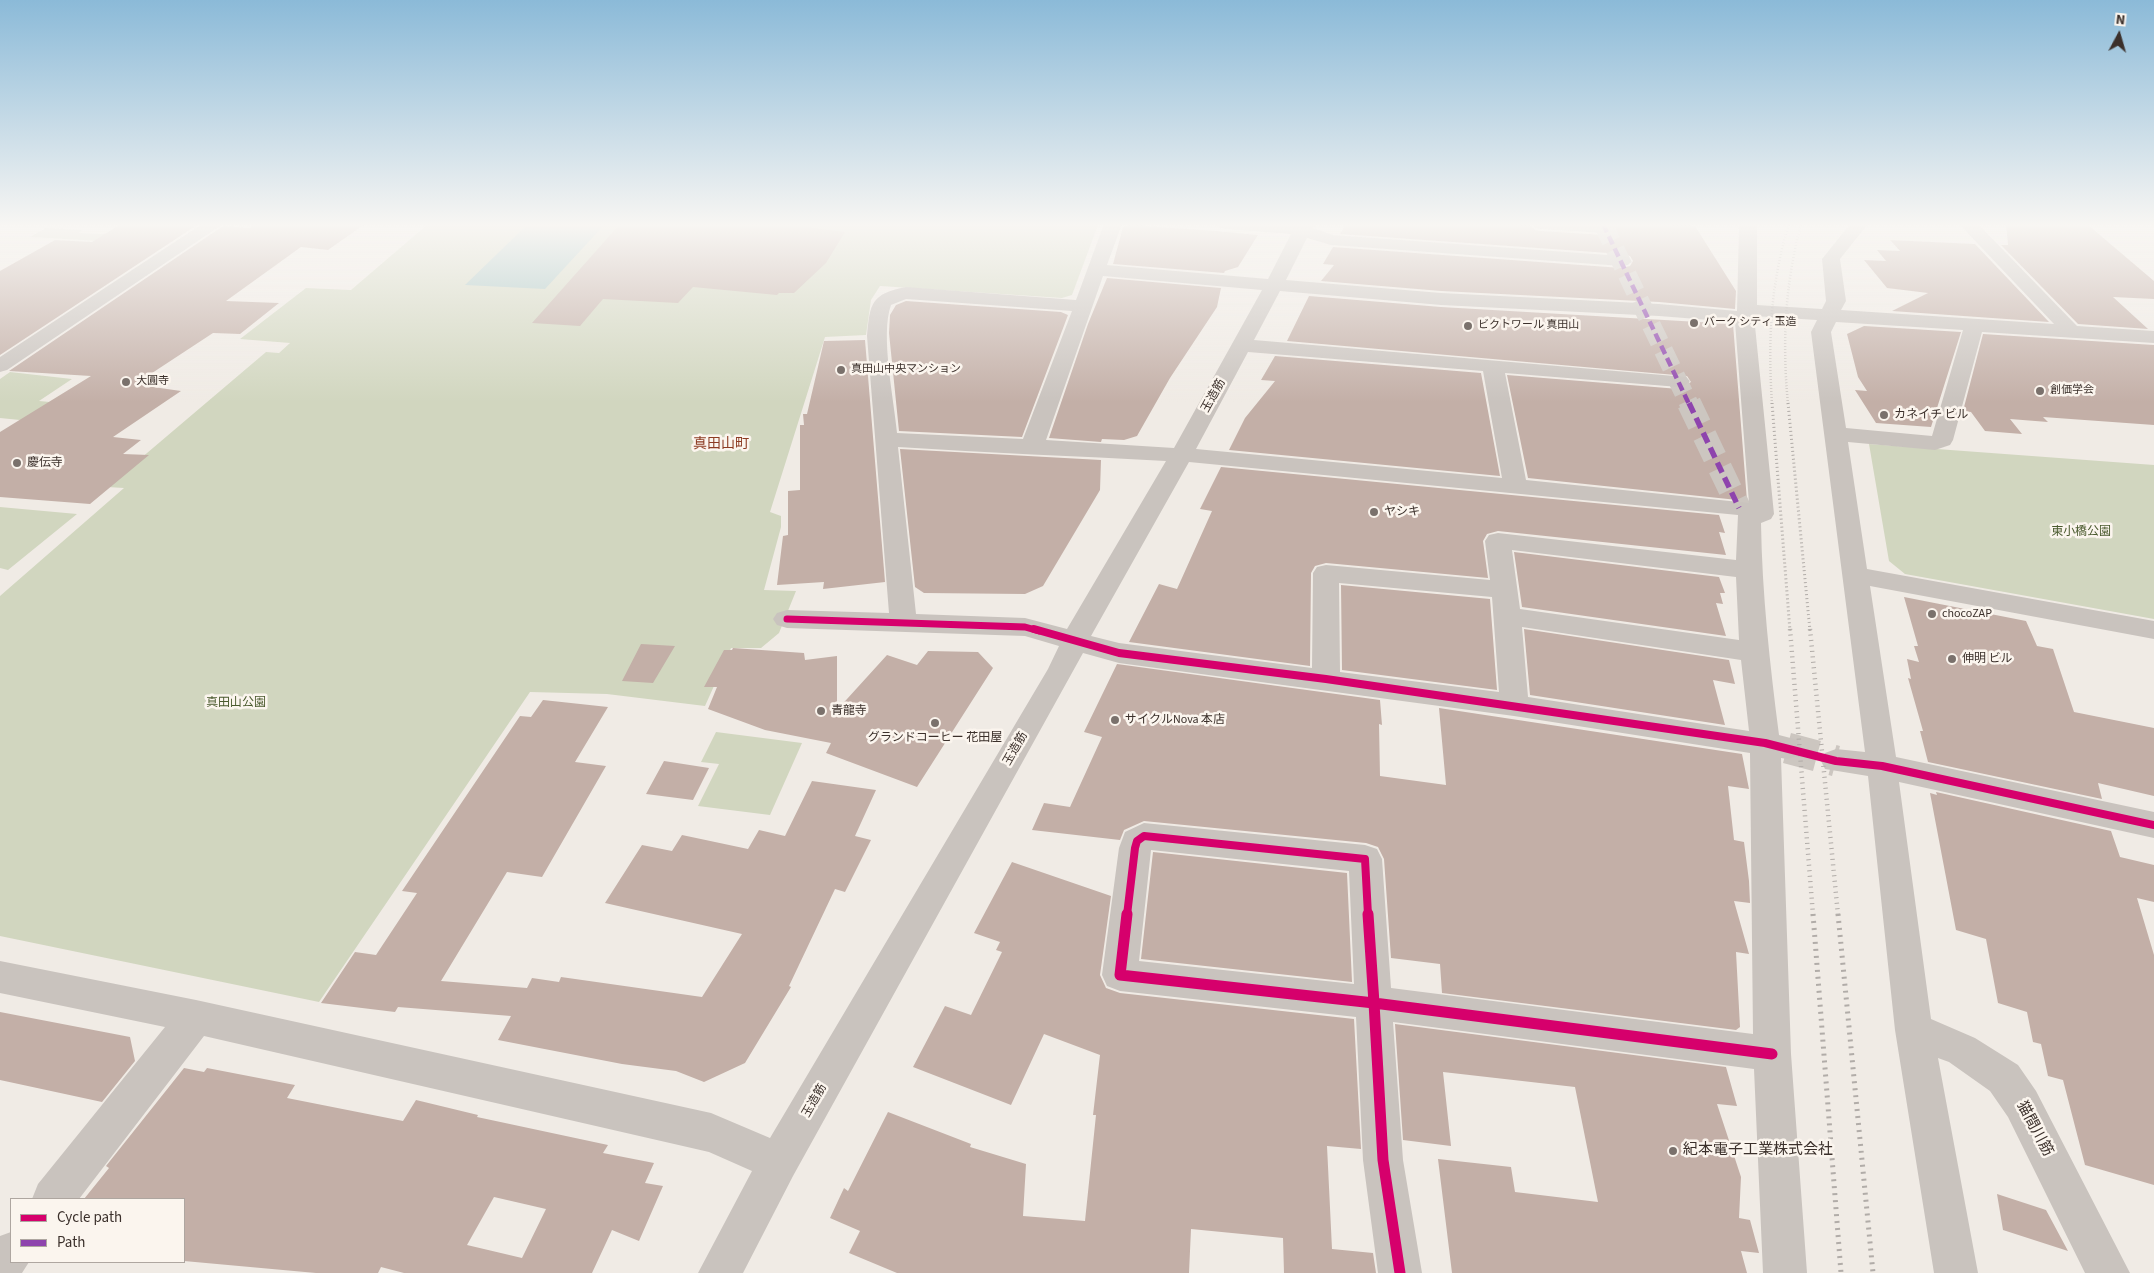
<!DOCTYPE html>
<meta charset="utf-8">
<style>
body{margin:0}
#map{position:relative;width:2154px;height:1273px;overflow:hidden;background:#f0ebe5;font-family:"Source Sans 3",sans-serif}
canvas{display:block}
.legend{position:absolute;left:10px;top:1198px;width:175px;height:65px;box-sizing:border-box;background:#fbf5ee;border:1px solid #aea6a0;margin:0;padding:6px 9px;list-style:none;font-size:15px;color:#3b302b}
.legend li{display:flex;align-items:center;gap:10px;height:25px}
.legend b{width:25px;border:1px solid #aea6a0}
.north{position:absolute;left:2094px;top:10px;width:50px;height:50px;-webkit-text-stroke:4px #fbf5ee;paint-order:stroke;rotate:6deg;font-size:14px;font-weight:700;line-height:20px;text-align:center;color:#3b302b}
.north::after{content:'';display:block;margin:auto;width:18px;height:22px;background:#3b302b;clip-path:polygon(50% 0,100% 100%,50% 72%,0 100%)}
</style>
<div id="map">
<canvas width="2154" height="1273"></canvas>
<ul class="legend">
<li><b style="height:6px;background:#d6006c"></b>Cycle path</li>
<li><b style="height:6px;background:#8e44ad"></b>Path</li>
</ul>
<div class="north">N</div>
</div>
<script>
const ctx = document.querySelector('canvas').getContext('2d');
ctx.lineJoin = 'round';
function fillPath(path, color) { ctx.fillStyle = color; ctx.fill(path, 'evenodd'); }
function trace(path, color, width, dash) { ctx.strokeStyle = color; ctx.lineWidth = width; ctx.lineCap = dash ? 'butt' : 'round'; ctx.setLineDash(dash || []); ctx.stroke(path); }
function write(font, color, halo, rows, align = 'center') {
  ctx.font = font + ' "Source Sans 3","Noto Sans JP",sans-serif'; ctx.lineWidth = 5; ctx.setLineDash([]); ctx.textBaseline = 'middle'; ctx.strokeStyle = halo; ctx.fillStyle = color; for (const [text, x, y, turn = 0] of rows) {
    ctx.save(); ctx.translate(x, y); ctx.rotate((+turn || 0) * Math.PI / 180); ctx.textAlign = isNaN(turn) ? turn : align; if (halo) ctx.strokeText(text, 0, 0); ctx.fillText(text, 0, 0); ctx.restore();
  }
}
const green = new Path2D(`
 M 428,224 L 1098,225 L 1072,295 L 1062,298 L 880,286 L 871,300 L 866,335 L 825,337 L 770,512 L 781,516 L 781,527 L 764,590 L 796,591 L 779,633 L 761,648 L 731,648 L 705,706 L 607,694 L 530,692 L 319,1002 L 0,936 L 0,596 L 124,488 L 107,487 L 266,352 L 279,353 L 290,343 L 240,339 L 306,288 L 351,290 Z
 M 46,228 L 82,230 L 79,233 L 128,235 L 117,242 L 30,237 Z
 M 10,372 L 72,379 L 39,401 L 50,402 L 90,427 L 0,418 L 0,379 Z
 M 1869,444 L 2154,465 L 2154,619 L 1905,574 L 1889,561 Z
 M 0,507 L 77,514 L 8,570 L 0,568 Z
 M 716,732 L 802,743 L 770,815 L 698,806 L 719,764 L 701,762 Z`);
const water = new Path2D(`
 M 528,224 L 605,224 L 545,289 L 465,285 Z`);
const building = new Path2D(`
 M 121,224 L 197,225 L 0,355 L 0,271 L 55,240 L 92,242 Z
 M 251,224 L 365,224 L 328,250 L 301,247 L 226,301 L 279,303 L 240,334 L 213,333 L 146,377 L 158,379 L 146,386 L 181,391 L 113,437 L 141,440 L 123,454 L 149,455 L 90,504 L 0,497 L 0,432 L 91,376 L 9,371 L 223,226 L 251,228 Z
 M 620,224 L 800,224 L 799,226 L 845,232 L 826,263 L 794,293 L 779,293 L 777,295 L 693,287 L 678,303 L 603,299 L 580,326 L 532,323 Z
 M 1346,224 L 1500,224 L 1531,226 L 1535,230 L 1541,231 L 1605,235 L 1611,234 L 1616,229 L 1613,224 L 1695,226 L 1736,291 L 1735,309 L 1659,302 L 1441,291 L 1321,281 L 1334,265 L 1323,264 L 1333,247 L 1622,268 L 1630,266 L 1633,261 L 1630,256 L 1622,254 L 1340,234 Z
 M 2006,224 L 2087,224 L 2154,281 L 2154,299 L 2113,297 L 2148,329 L 2078,324 L 2001,245 L 2008,245 Z
 M 1132,225 L 1216,231 L 1258,235 L 1238,267 L 1225,271 L 1224,273 L 1113,264 L 1123,227 Z
 M 1890,240 L 1975,244 L 2049,322 L 1892,311 L 1928,293 L 1887,288 L 1864,260 L 1886,261 L 1877,250 L 1900,251 Z
 M 1107,278 L 1221,288 L 1217,307 L 1170,378 L 1137,436 L 1124,440 L 1102,439 L 1101,442 L 1049,438 L 1088,324 Z
 M 1309,296 L 1441,307 L 1733,324 L 1747,501 L 1528,478 L 1507,375 L 1679,389 L 1691,382 L 1687,376 L 1287,341 Z
 M 906,301 L 1061,312 L 1068,315 L 1022,437 L 899,431 L 889,333 L 890,315 L 896,305 Z
 M 1864,326 L 1961,332 L 1931,427 L 1876,423 L 1855,390 L 1867,391 L 1858,377 L 1847,334 Z
 M 1983,334 L 2154,345 L 2154,425 L 2043,417 L 2048,422 L 2010,419 L 2022,434 L 1985,431 L 1971,412 L 1963,411 Z
 M 865,340 L 885,582 L 823,589 L 824,582 L 777,585 L 783,536 L 788,535 L 788,491 L 800,490 L 800,425 L 804,425 L 803,414 L 807,414 L 824,341 Z
 M 1275,356 L 1481,373 L 1500,476 L 1229,450 L 1245,418 L 1275,381 L 1261,380 Z
 M 900,449 L 1101,460 L 1100,490 L 1043,586 L 1025,594 L 924,593 L 915,587 Z
 M 1221,467 L 1719,515 L 1725,533 L 1719,532 L 1726,555 L 1498,531 L 1487,534 L 1483,541 L 1488,578 L 1326,563 L 1315,566 L 1311,573 L 1310,666 L 1129,642 L 1159,584 L 1177,589 L 1212,511 L 1200,509 Z
 M 1514,552 L 1719,577 L 1725,593 L 1720,593 L 1723,604 L 1716,603 L 1726,636 L 1522,607 Z
 M 1341,585 L 1490,599 L 1497,690 L 1342,670 Z
 M 1904,597 L 2026,621 L 2037,646 L 2053,649 L 2074,712 L 2154,728 L 2154,796 L 2098,783 L 2102,799 L 1928,762 L 1920,731 L 1923,731 L 1908,678 L 1911,679 L 1907,659 L 1919,662 L 1914,646 L 1918,646 Z
 M 1524,629 L 1729,660 L 1735,684 L 1713,680 L 1725,725 L 1530,695 Z
 M 641,644 L 675,646 L 653,683 L 622,681 Z
 M 733,648 L 804,653 L 805,660 L 837,656 L 837,710 L 887,655 L 917,665 L 928,651 L 978,652 L 993,668 L 917,787 L 826,753 L 831,743 L 765,730 L 708,709 L 717,687 L 704,687 L 724,650 L 732,650 Z
 M 1117,664 L 1380,700 L 1382,725 L 1379,724 L 1380,776 L 1446,785 L 1439,708 L 1742,754 L 1749,789 L 1728,786 L 1734,840 L 1744,842 L 1749,881 L 1750,903 L 1734,901 L 1749,954 L 1736,952 L 1740,1027 L 1736,1030 L 1442,993 L 1440,964 L 1391,958 L 1384,859 L 1378,847 L 1366,843 L 1144,821 L 1124,830 L 1120,840 L 1032,830 L 1044,803 L 1070,807 L 1102,737 L 1084,732 Z
 M 543,700 L 608,707 L 575,762 L 606,766 L 542,877 L 507,872 L 441,981 L 527,988 L 532,978 L 559,982 L 561,977 L 702,997 L 742,934 L 605,903 L 642,845 L 672,851 L 682,835 L 748,849 L 759,830 L 785,836 L 812,781 L 876,790 L 855,836 L 871,840 L 845,892 L 835,889 L 789,986 L 791,987 L 745,1063 L 704,1082 L 676,1071 L 622,1064 L 498,1040 L 511,1016 L 398,1007 L 395,1012 L 321,1003 L 355,952 L 376,955 L 417,893 L 402,891 L 520,716 L 531,717 Z
 M 664,761 L 709,768 L 693,800 L 646,794 Z
 M 1936,792 L 2111,831 L 2120,857 L 2154,865 L 2154,902 L 2137,898 L 2154,955 L 2154,1185 L 2085,1165 L 2063,1080 L 2048,1076 L 2041,1044 L 2033,1042 L 2027,1012 L 1998,1003 L 1986,939 L 1956,930 L 1930,793 L 1937,795 Z
 M 1153,852 L 1347,873 L 1352,982 L 1141,959 Z
 M 1012,862 L 1111,896 L 1100,975 L 1106,988 L 1120,993 L 1354,1019 L 1361,1149 L 1327,1146 L 1332,1249 L 1373,1253 L 1376,1273 L 1284,1273 L 1283,1238 L 1191,1229 L 1189,1273 L 897,1273 L 849,1253 L 860,1231 L 830,1218 L 844,1188 L 848,1191 L 888,1112 L 971,1144 L 970,1147 L 1026,1164 L 1023,1216 L 1085,1221 L 1096,1115 L 1093,1115 L 1100,1055 L 1044,1034 L 1011,1105 L 913,1067 L 945,1006 L 971,1015 L 1002,952 L 996,950 L 1000,942 L 974,933 Z
 M 0,1012 L 130,1037 L 135,1061 L 102,1102 L 0,1080 Z
 M 1395,1024 L 1726,1067 L 1737,1106 L 1717,1104 L 1741,1177 L 1739,1218 L 1750,1220 L 1759,1253 L 1741,1251 L 1747,1273 L 1452,1273 L 1438,1159 L 1511,1167 L 1515,1192 L 1598,1202 L 1575,1087 L 1443,1072 L 1451,1146 L 1403,1140 Z
 M 184,1068 L 204,1072 L 207,1068 L 295,1085 L 287,1098 L 403,1121 L 416,1100 L 478,1115 L 477,1117 L 608,1145 L 603,1153 L 654,1163 L 645,1183 L 663,1186 L 639,1241 L 612,1230 L 592,1273 L 404,1273 L 381,1267 L 378,1273 L 316,1273 L 184,1261 L 184,1199 L 84,1199 L 109,1168 L 106,1166 ZM 494,1197 L 546,1209 L 522,1258 L 467,1245 Z
 M 1997,1194 L 2046,1210 L 2068,1251 L 2003,1230 Z`);
const minorTunnelFar2 = new Path2D(`
 M 1603,224 L 1689,404`);
const minorTunnelFar1 = new Path2D(`
 M 1689,403 L 1739,508`);
const minorTunnel = new Path2D(`
 M 1787,748 L 1836,761`);
const minor = new Path2D(`
 M 202,224 L 223,224 L 7,370 L 0,372 L 0,357 Z
 M 1104,224 L 1122,224 L 1107,265 L 1268,279 L 1291,234 L 1226,229 L 1220,228 L 1217,224 L 1317,224 L 1313,228 L 1333,235 L 1622,256 L 1628,257 L 1631,261 L 1628,265 L 1622,266 L 1331,245 L 1307,238 L 1286,280 L 1441,293 L 1659,304 L 1737,311 L 1739,224 L 1757,224 L 1757,305 L 1822,309 L 1826,301 L 1822,259 L 1850,224 L 1868,224 L 1840,259 L 1846,301 L 1841,310 L 2054,324 L 1959,224 L 1978,224 L 2077,326 L 2154,331 L 2154,343 L 1982,332 L 1953,440 L 1950,445 L 1935,450 L 1848,442 L 1867,569 L 2154,621 L 2154,639 L 1870,586 L 1896,757 L 2154,812 L 2154,838 L 1899,782 L 1931,1019 L 1975,1038 L 2018,1065 L 2036,1091 L 2130,1273 L 2085,1273 L 2008,1117 L 1990,1091 L 1949,1062 L 1938,1058 L 1978,1273 L 1934,1273 L 1895,1030 L 1868,776 L 1825,769 L 1821,761 L 1825,753 L 1836,749 L 1865,752 L 1811,332 L 1817,320 L 1754,316 L 1774,514 L 1771,519 L 1761,523 C 1762,594 1770,665 1779,735 L 1798,740 L 1802,748 L 1798,756 L 1787,759 L 1781,758 L 1791,1054 L 1807,1273 L 1763,1273 L 1754,1069 L 1393,1022 L 1403,1160 L 1422,1273 L 1378,1273 L 1363,1160 L 1356,1017 L 1120,991 L 1107,986 L 1102,975 L 1119,848 L 1125,832 L 1144,823 L 1365,845 L 1377,849 L 1382,859 L 1391,988 L 1753,1034 L 1750,753 L 1514,716 L 1119,663 L 1083,653 L 793,1176 L 743,1273 L 698,1273 L 752,1171 L 709,1152 L 204,1036 L 79,1199 L 32,1199 L 38,1184 L 165,1027 L 0,993 L 0,961 L 196,1000 L 711,1113 L 770,1138 L 1048,669 L 1059,646 L 1025,636 L 787,628 L 777,625 L 773,619 L 777,613 L 787,610 L 889,613 L 867,336 C 870,303 871,294 906,287 L 1076,300 ZM 1103,276 L 1262,290 L 1174,448 L 1046,440 ZM 1280,291 L 1441,305 L 1659,316 L 1735,322 L 1749,503 L 1526,480 L 1505,373 L 1679,387 L 1686,385 L 1690,381 L 1686,377 L 1254,340 ZM 906,299 L 1072,311 L 1023,439 L 897,433 C 894,399 880,335 891,305 ZM 1836,322 L 1963,330 L 1932,436 L 1846,428 L 1831,332 ZM 1248,352 L 1483,371 L 1502,478 L 1196,449 ZM 898,447 C 988,453 1077,456 1166,461 L 1067,629 L 1025,618 L 916,614 ZM 1189,462 L 1738,515 L 1736,560 L 1498,533 L 1489,535 L 1485,541 L 1490,580 L 1326,565 L 1317,567 L 1313,573 L 1312,668 L 1119,643 L 1091,636 ZM 1512,550 L 1736,577 L 1739,640 L 1520,609 ZM 1339,583 L 1492,597 L 1499,692 L 1340,672 ZM 1522,627 L 1741,660 L 1749,731 L 1528,697 ZM 1151,850 L 1349,871 L 1354,984 L 1139,961 Z
 M 1532,224 L 1610,224 L 1614,228 L 1611,232 L 1605,233 L 1541,229 L 1535,228 Z
 M 11,1232 L 11,1262 L 29,1262 L 22,1273 L 0,1273 L 0,1236 Z`);
const railFar3 = new Path2D(`
 M 1772,404 C 1768,343 1770,284 1789,224
 M 1788,404 C 1782,343 1785,284 1801,224`);
const railFar2 = new Path2D(`
 M 1772,403 L 1790,631
 M 1788,403 L 1810,631`);
const railFar1 = new Path2D(`
 M 1790,629 L 1813,915
 M 1810,629 L 1838,915`);
const rail = new Path2D(`
 M 1813,914 L 1841,1273
 M 1838,914 L 1873,1273`);
const quietFar1 = new Path2D(`
 M 1603,224 L 1689,404`);
const quiet = new Path2D(`
 M 1689,403 L 1739,508`);
const cyclewayFar2 = new Path2D(`
 M 787,619 L 1025,627 L 1039,631`);
const cyclewayFar1 = new Path2D(`
 M 1034,629 L 1119,653 L 1326,679 L 1765,743 L 1836,761 L 1882,766 L 2154,825
 M 1127,915 L 1135,848 L 1137,841 L 1144,836 L 1365,859 L 1368,915`);
const cycleway = new Path2D(`
 M 1127,914 L 1120,975 L 1374,1003
 M 1368,914 L 1374,1003
 M 1374,1003 L 1772,1054
 M 1374,1003 L 1383,1160 L 1400,1273`);
const markers = [
 [1694,323,5,"#7a716c"],
 [1468,326,5,"#7a716c"],
 [841,370,5,"#7a716c"],
 [126,382,5,"#7a716c"],
 [2040,391,5,"#7a716c"],
 [1884,415,5,"#7a716c"],
 [17,463,5,"#7a716c"],
 [1374,512,5,"#7a716c"],
 [1932,614,5,"#7a716c"],
 [1952,659,5,"#7a716c"],
 [821,711,5,"#7a716c"],
 [1115,720,5,"#7a716c"],
 [935,723,5,"#7a716c"],
 [1673,1151,5,"#7a716c"]
];
const farPoinames = [
 ["バーク シティ 玉造",1704,323],
 ["ビクトワール 真田山",1478,326],
 ["真田山中央マンション",851,370],
 ["大圓寺",136,382],
 ["創価学会",2050,391]
];
const streetNames = [
 ["玉造筋",1214,396,-61],
 ["玉造筋",1016,749,-60],
 ["玉造筋",815,1101,-60]
];
const poiNames = [
 ["カネイチ ビル",1894,415],
 ["慶伝寺",27,463],
 ["ヤシキ",1384,512],
 ["chocoZAP",1942,614],
 ["伸明 ビル",1962,659],
 ["青龍寺",831,711],
 ["サイクルNova 本店",1125,720],
 ["グランドコーヒー 花田屋",935,738,"center"]
];
const parkNames = [
 ["東小橋公園",2081,532],
 ["真田山公園",236,703]
];
const neighbourhoodNames = [
 ["真田山町",721,445]
];
const nearStreetnames = [
 ["猫間川筋",2034,1129,62]
];
const nearPoinames = [
 ["紀本電子工業株式会社",1683,1151]
];
fillPath(green, '#d1d6bf');
fillPath(water, '#a1c2c1');
fillPath(building, '#c3afa7');
trace(minorTunnelFar2, '#ccc6c0', 19, [19, 9]);
trace(minorTunnelFar1, '#ccc6c0', 24, [24, 12]);
trace(minorTunnel, '#ccc6c0', 31, [31, 16]);
fillPath(minor, '#c9c3be');
trace(railFar3, '#b1aca8', 2.5, [0.5, 2.5]);
trace(railFar2, '#b1aca8', 3, [1, 3]);
trace(railFar1, '#b1aca8', 4.5, [1, 4.5]);
trace(rail, '#b1aca8', 5, [2, 5]);
trace(quietFar1, '#8e44ad', 4.5, [9, 4.5]);
trace(quiet, '#8e44ad', 5.5, [11, 5.5]);
trace(cyclewayFar2, '#d6006c', 7);
trace(cyclewayFar1, '#d6006c', 8);
trace(cycleway, '#d6006c', 11);
const sky = ctx.createLinearGradient(0, 0, 0, 402);
sky.addColorStop(0, '#8bbad8');
sky.addColorStop(0.56, '#f8f6f3');
sky.addColorStop(1, '#f8f6f300');
ctx.fillStyle = sky;
ctx.fillRect(0, 0, 2154, 402);
for (const [x, y, r, color] of markers) { const dot = new Path2D(); dot.arc(x, y, r, 0, 2 * Math.PI); ctx.fillStyle = color; ctx.fill(dot); trace(dot, '#fbf5ee', 2); }
write('11px', '#3b302b', '#fbf5ee', farPoinames, 'left');
write('12px', '#3b302b', '#fbf5ee', streetNames);
write('12px', '#3b302b', '#fbf5ee', poiNames, 'left');
write('12px', '#4a5a2e', '#fbf5ee', parkNames);
write('14px', '#8c3b22', '#fbf5ee', neighbourhoodNames);
write('15px', '#3b302b', '#fbf5ee', nearStreetnames);
write('15px', '#3b302b', '#fbf5ee', nearPoinames, 'left');
</script>
